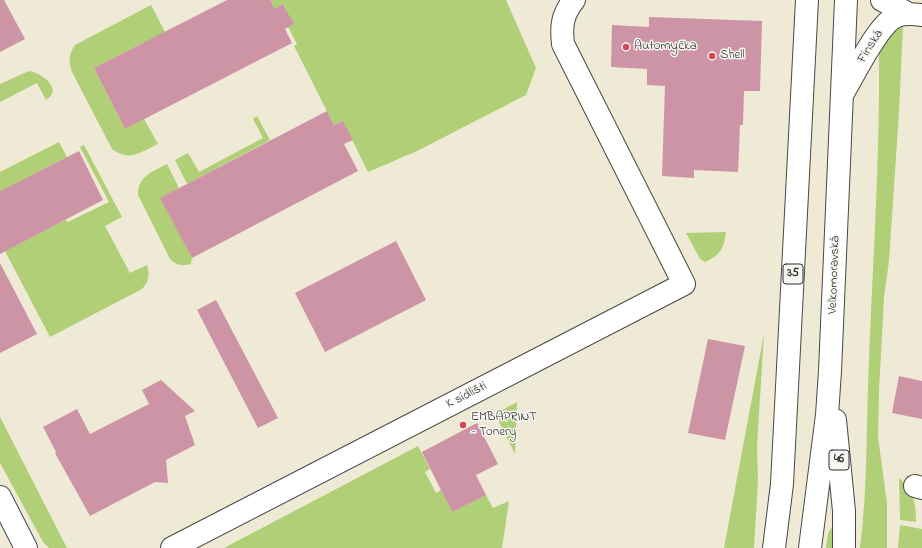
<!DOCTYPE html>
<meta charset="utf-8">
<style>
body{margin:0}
canvas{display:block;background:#eeead5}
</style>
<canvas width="922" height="548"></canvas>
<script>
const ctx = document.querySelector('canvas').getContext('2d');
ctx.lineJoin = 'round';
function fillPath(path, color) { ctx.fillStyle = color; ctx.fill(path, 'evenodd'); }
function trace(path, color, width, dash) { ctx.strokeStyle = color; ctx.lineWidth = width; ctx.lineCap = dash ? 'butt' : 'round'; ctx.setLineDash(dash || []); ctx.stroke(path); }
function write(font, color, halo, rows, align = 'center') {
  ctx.font = font + ' "Indie Flower",sans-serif'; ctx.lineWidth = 3; ctx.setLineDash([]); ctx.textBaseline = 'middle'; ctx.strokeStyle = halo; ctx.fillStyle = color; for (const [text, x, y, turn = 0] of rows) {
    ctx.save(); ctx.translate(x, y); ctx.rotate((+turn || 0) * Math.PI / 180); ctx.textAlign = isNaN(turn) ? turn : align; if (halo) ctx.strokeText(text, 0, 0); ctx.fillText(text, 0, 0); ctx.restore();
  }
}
const green = new Path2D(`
 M 270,0 L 506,0 L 536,68 L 526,95 L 417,151 L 368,172 L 343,121 L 334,125 L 294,46 L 297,44 L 288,27 L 293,24 L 284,5 L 275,9 Z
 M 151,5 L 165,32 L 94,68 L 125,129 L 144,119 L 158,144 C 141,152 130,162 112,149 L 72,72 C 68,62 69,54 75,45 Z
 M 903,27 L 899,112 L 889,261 L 884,297 L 879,392 L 878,437 L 887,503 L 887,548 L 860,548 C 868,486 866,423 869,360 C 873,258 880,157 879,55 C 882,42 891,31 903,27 Z
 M 29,71 C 42,73 64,89 46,100 L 37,83 L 0,102 L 0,84 Z
 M 257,116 L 270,140 L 187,184 L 175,160 L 188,153 L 199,172 L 263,138 L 253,119 Z
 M 59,142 L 67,157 L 0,191 L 0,172 Z
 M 84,145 L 122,217 L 105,226 L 130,273 L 147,265 C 150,274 149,282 142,289 L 50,337 L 5,251 L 65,220 L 68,222 L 109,202 L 80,147 Z
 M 167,164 L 179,188 L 161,198 L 192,258 L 191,264 C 182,266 177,266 170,259 L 138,195 C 138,176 152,172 167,164 Z
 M 726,232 C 724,248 721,255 705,262 L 700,259 L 686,233 Z
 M 764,334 L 757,446 L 758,480 L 754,548 L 724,548 Z
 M 517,402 L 515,454 L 495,414 Z
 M 0,417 L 67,548 L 49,548 L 43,542 L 0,463 Z
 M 418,446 L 430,469 L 425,472 L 436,493 L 441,490 L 452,512 L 486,495 L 493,508 L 509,501 L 502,548 L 224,548 Z
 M 899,478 C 914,490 916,503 916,522 L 900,520 Z
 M 900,525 L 922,529 L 922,548 L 898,548 Z
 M 832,527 L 833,548 L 826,548 L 828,533 Z`);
const building = new Path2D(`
 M 0,0 L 4,0 L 25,39 L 0,52 Z
 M 227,0 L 270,0 L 275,9 L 283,4 L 294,24 L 285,29 L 292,43 L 125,129 L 94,68 Z
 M 649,17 L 762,21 L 760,91 L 744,91 L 743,125 L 740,125 L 738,172 L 694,170 L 694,178 L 662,176 L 665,86 L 647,85 L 647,69 L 611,67 L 612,25 L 649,27 Z
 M 327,111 L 334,125 L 343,121 L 353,140 L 344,144 L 358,171 L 192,258 L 160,198 Z
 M 79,151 L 103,200 L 0,254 L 0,191 Z
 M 396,241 L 426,300 L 325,352 L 295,293 Z
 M 0,263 L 37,334 L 0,353 Z
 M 216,300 L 278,418 L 258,428 L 197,310 Z
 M 708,339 L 745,346 L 725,440 L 688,433 Z
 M 899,376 L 922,381 L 922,419 L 892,413 Z
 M 161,380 L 195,411 L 185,416 L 195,445 L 166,460 L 168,483 L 155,482 L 90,516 L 55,453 L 56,452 L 43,427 L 77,409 L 90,434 L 149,404 L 142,390 Z
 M 477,423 L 498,464 L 476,475 L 486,495 L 452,512 L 422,452 Z`);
const street = new Path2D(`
 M 882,0 L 909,14
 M 843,93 C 854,75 879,22 897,16 C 905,13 914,14 922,15
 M 915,486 L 922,488
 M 172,548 L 684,284 L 563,44 C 561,26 562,15 574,0`);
const secondary = new Path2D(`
 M 0,497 L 26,548`);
const primary = new Path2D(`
 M 835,420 L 844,511 L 844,548
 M 774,548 L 782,484 L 807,0
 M 810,548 L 827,415 L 830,371 L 846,0`);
const markers = [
 [626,47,4,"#d1495b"],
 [712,56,4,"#d1495b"],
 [463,425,4,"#d1495b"]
];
const shields = [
 [793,274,20],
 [839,460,20]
];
const shieldNames = [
 ["35",793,274],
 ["46",839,460]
];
const poiNames = [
 ["Automyčka",634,47],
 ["Shell",720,56],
 ["EMBAPRINT",471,418],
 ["- Tonery",471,433]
];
const streetNames = [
 ["Finská",871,47,-58],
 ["Velkomoravská",835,275,-88],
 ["K sídlišti",467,396,-27]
];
fillPath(green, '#b1cf76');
fillPath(building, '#cc94a5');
trace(street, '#484844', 24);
trace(secondary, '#484844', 24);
trace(primary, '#484844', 24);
trace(street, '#fff', 22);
trace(secondary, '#fff', 22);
trace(primary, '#fff', 22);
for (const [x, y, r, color] of markers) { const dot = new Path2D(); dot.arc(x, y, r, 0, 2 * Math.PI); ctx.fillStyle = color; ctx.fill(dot); trace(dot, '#f6f6f2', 1.5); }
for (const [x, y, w] of shields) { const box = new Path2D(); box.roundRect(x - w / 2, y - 10, w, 20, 3); ctx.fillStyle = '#f6f6f2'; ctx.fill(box); trace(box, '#2b2b2b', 1); }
write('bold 12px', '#2b2b2b', null, shieldNames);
write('13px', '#2b2b2b', '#f6f6f2', poiNames, 'left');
write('13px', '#2b2b2b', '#f6f6f2', streetNames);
</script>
